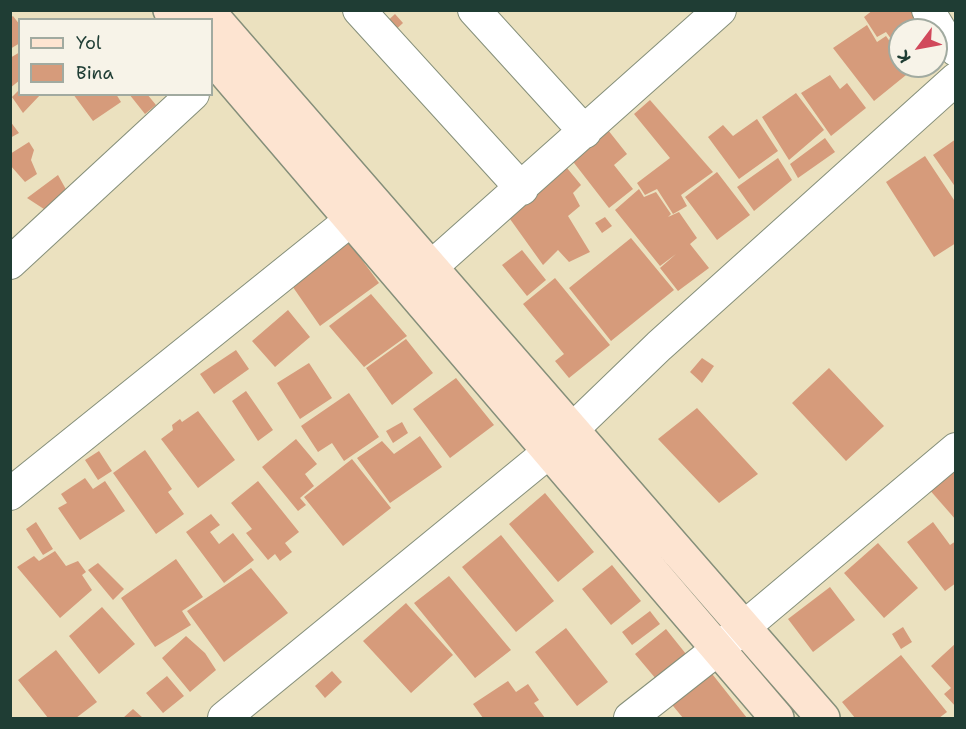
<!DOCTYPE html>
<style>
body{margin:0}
#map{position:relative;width:966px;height:729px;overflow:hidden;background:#ebe1bf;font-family:"Shantell Sans",sans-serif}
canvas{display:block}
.frame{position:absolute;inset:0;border:12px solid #1f3d34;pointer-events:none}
.legend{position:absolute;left:18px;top:18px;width:195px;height:78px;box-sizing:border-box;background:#f7f3e8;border:2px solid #a1aaa0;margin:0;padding:8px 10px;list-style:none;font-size:18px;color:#1f3d34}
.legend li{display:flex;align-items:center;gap:12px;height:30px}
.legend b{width:30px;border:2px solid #a1aaa0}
.north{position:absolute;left:888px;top:18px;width:60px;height:60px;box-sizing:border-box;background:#f7f3e8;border:2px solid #a1aaa0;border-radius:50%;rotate:238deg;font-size:16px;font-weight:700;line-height:24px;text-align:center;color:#1f3d34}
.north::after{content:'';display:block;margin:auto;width:21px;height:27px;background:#d1495b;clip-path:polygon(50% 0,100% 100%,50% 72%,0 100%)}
</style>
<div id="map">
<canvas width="966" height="729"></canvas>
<div class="frame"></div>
<ul class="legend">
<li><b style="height:8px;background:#fde4d1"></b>Yol</li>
<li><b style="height:16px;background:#d69b7b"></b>Bina</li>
</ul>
<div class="north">K</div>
</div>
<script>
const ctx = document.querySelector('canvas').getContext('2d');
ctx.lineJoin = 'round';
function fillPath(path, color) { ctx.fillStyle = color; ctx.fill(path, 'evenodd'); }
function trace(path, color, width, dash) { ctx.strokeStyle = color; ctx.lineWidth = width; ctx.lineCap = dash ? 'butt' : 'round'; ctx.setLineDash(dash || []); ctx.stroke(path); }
const building = new Path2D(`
 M 873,10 L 928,10 L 929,30 L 900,30 L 900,51 L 886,32 L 877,37 L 864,17 Z
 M 395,14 L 403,23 L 391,34 L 383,25 Z
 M 13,16 L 20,25 L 20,43 L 10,49 L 10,18 Z
 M 867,25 L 877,42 L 886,36 L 900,56 L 900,66 L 907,66 L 911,71 L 874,101 L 833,48 Z
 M 20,52 L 20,80 L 10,88 L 10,58 Z
 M 830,75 L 840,89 L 847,83 L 866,108 L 831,136 L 801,93 Z
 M 20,89 L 20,94 L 41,94 L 23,113 L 12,97 Z
 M 796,93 L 824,130 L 789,160 L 762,117 Z
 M 73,94 L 116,94 L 121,102 L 93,121 Z
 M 129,94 L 147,94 L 156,105 L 145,114 Z
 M 650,100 L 713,172 L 681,195 L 687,206 L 673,214 L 657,189 L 645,195 L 637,183 L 670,158 L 634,114 Z
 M 757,119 L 778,151 L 739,179 L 708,137 L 723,125 L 733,136 Z
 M 10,121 L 19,133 L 10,138 Z
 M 608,130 L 627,154 L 614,165 L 633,189 L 609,208 L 571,159 Z
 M 825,138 L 835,152 L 798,178 L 790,164 Z
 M 956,139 L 956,188 L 933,155 Z
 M 29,142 L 34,150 L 31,160 L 37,174 L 25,182 L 10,165 L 10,154 Z
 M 925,156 L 956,203 L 956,243 L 934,257 L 886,182 Z
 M 778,158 L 792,180 L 754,211 L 737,187 Z
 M 567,168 L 581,185 L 573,193 L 580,206 L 568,216 L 590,252 L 569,262 L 558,250 L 543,265 L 510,219 Z
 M 717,172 L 750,215 L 717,240 L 685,197 Z
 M 58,175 L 68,193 L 47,211 L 27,198 Z
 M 639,189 L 644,197 L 656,192 L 671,214 L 668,217 L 679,212 L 697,238 L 690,244 L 709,268 L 678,291 L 660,268 L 676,254 L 660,266 L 615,210 Z
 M 605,217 L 612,226 L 602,233 L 595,223 Z
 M 346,238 L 379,283 L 320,326 L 288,280 Z
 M 631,238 L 674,290 L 611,341 L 569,288 Z
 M 522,250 L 546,280 L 527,296 L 502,265 Z
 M 555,278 L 610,345 L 569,378 L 555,361 L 564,354 L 523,304 Z
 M 371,294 L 407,336 L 364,367 L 329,326 Z
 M 288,310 L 310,337 L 275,367 L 252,341 Z
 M 406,339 L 433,373 L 392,405 L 366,368 Z
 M 236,350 L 249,369 L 214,394 L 200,374 Z
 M 702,358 L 714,366 L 702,383 L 690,372 Z
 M 309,363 L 332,398 L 300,419 L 277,383 Z
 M 829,368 L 884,426 L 846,461 L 792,403 Z
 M 456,378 L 494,425 L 450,458 L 413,409 Z
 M 246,391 L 273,430 L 258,441 L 232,401 Z
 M 349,393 L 379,437 L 344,461 L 332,443 L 318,452 L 301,426 Z
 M 697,408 L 758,474 L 719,503 L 658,439 Z
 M 198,411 L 235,460 L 198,488 L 161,439 L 173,430 L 172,425 L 180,419 L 182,422 Z
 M 402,422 L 408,433 L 393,443 L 386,431 Z
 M 420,436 L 442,467 L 390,503 L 357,458 L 382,441 L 394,454 Z
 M 296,439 L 317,464 L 305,474 L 314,486 L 300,498 L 306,505 L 298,511 L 262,467 Z
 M 145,450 L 172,489 L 168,492 L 184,514 L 156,534 L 113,473 Z
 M 99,451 L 112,471 L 98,480 L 85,460 Z
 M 352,459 L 391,508 L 343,546 L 304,497 Z
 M 956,465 L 956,520 L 928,488 Z
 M 85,478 L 93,489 L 105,481 L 125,511 L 80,540 L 58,508 L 67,503 L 61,494 Z
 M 258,481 L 299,532 L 285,543 L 292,552 L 280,561 L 275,554 L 268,560 L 246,533 L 252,529 L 231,503 Z
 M 545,493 L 594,552 L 558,582 L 509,524 Z
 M 211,514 L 220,525 L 210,532 L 219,544 L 233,533 L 254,560 L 224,583 L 186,532 Z
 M 36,522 L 53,549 L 43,555 L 26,529 Z
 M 933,522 L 950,545 L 956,541 L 956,583 L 945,591 L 907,542 Z
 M 501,535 L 554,601 L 516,632 L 462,567 Z
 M 878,543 L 918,588 L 884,618 L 844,573 Z
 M 55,551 L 66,566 L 78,561 L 86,572 L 82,575 L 92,590 L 60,618 L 17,567 L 34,556 L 39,561 Z
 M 176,559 L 203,597 L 182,611 L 191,625 L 155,647 L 121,598 Z
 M 98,563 L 124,589 L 113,600 L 88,570 Z
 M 612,565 L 641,601 L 611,625 L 582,589 Z
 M 251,568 L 288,613 L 224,662 L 187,611 Z
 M 449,576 L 511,650 L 475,678 L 414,603 Z
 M 830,587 L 855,620 L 813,652 L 788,619 Z
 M 406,603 L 453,655 L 411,693 L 363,641 Z
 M 102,607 L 135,644 L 99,674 L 69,636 Z
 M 650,611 L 660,624 L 632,645 L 622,632 Z
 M 903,627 L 912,642 L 901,649 L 892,634 Z
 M 566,628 L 608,682 L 577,706 L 535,652 Z
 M 666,629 L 686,654 L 656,679 L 635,654 Z
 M 186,636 L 205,653 L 216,670 L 190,692 L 162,658 Z
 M 956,643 L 956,707 L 944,694 L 951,688 L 931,666 Z
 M 56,650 L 97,702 L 76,718 L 48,718 L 18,680 Z
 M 901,655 L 947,712 L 939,718 L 855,718 L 842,702 Z
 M 709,670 L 747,718 L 683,718 L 669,701 Z
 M 332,671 L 342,682 L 325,698 L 315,686 Z
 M 167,676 L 184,696 L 163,713 L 146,693 Z
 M 508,681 L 516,692 L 528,684 L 539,700 L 534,703 L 545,718 L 483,718 L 473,704 Z
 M 133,709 L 143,718 L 123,718 Z`);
const street = new Path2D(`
 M 359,10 L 522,189
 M 474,10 L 585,132
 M 928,10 L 943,35 L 956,50
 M 10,263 L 193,94
 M 411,285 L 720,10
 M 10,494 L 352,219
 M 224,718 L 550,451 L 659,346 L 956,79
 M 630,718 L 718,649 L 956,449`);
const secondary = new Path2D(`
 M 170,10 L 178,20
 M 207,10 L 823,718
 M 212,57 L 777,718`);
fillPath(building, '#d69b7b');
trace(street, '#858f7a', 34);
trace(secondary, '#858f7a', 36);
trace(street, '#fff', 32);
trace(secondary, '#fde4d1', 33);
</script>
